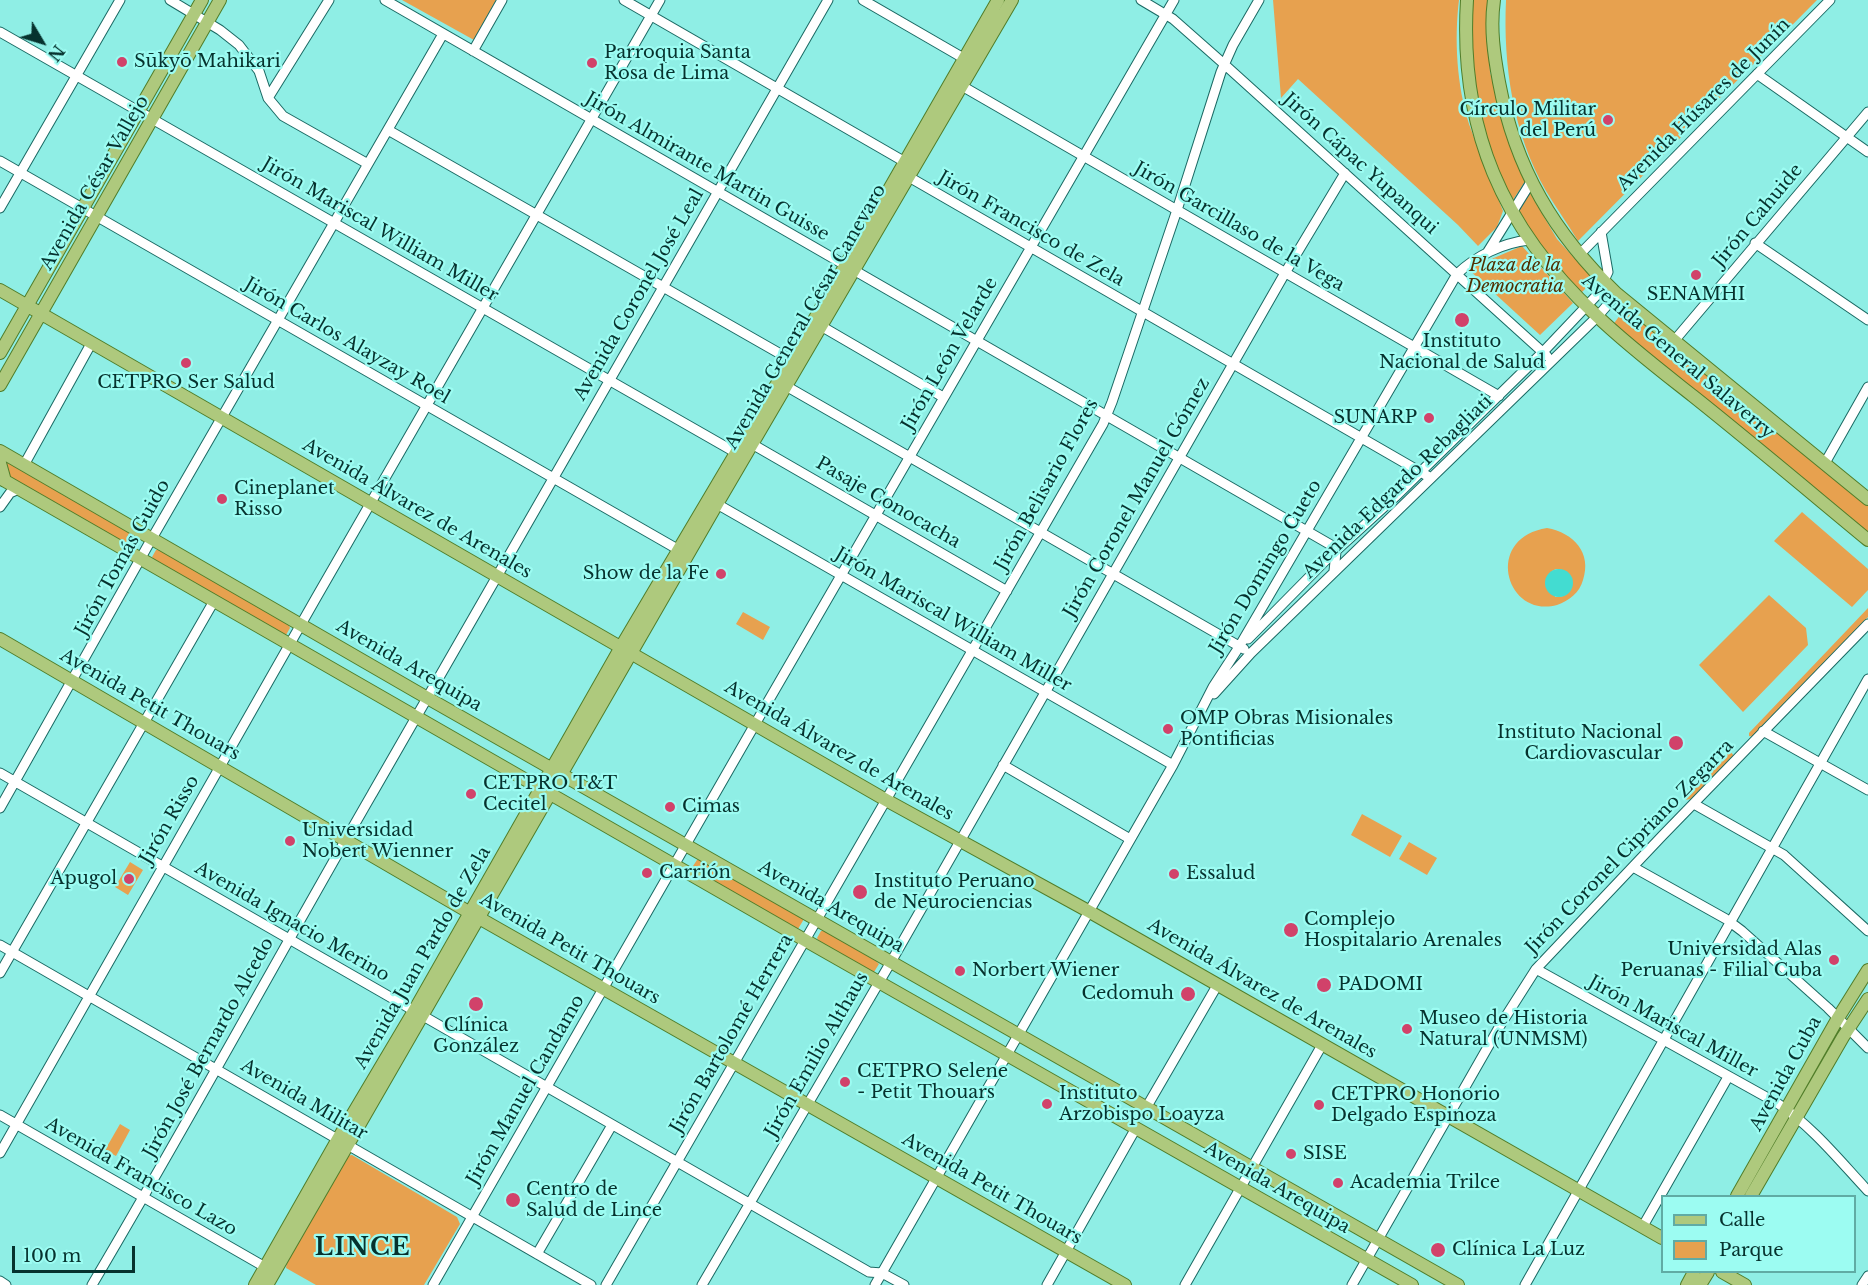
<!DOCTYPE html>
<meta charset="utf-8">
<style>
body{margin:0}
#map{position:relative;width:1868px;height:1285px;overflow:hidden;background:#8feee5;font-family:"Libre Baskerville",serif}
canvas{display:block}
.legend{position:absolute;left:1661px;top:1195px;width:195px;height:78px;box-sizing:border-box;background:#9cfcf2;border:2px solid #60aba4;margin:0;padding:8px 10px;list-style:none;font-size:18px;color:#06322e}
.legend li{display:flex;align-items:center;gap:12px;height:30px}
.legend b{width:30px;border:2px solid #60aba4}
.north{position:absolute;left:12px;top:12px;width:60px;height:60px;-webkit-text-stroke:4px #9cfcf2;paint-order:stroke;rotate:128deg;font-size:16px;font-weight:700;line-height:24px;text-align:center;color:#06322e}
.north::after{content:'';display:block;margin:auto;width:21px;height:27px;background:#06322e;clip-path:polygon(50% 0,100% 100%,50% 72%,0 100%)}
.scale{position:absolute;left:12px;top:1246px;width:123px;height:27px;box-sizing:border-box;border:3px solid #06322e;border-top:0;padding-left:8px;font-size:18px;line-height:21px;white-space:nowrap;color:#06322e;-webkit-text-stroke:4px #9cfcf2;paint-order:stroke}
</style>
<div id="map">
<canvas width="1868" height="1285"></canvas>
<ul class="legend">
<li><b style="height:8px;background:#aec97d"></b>Calle</li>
<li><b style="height:16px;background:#e7a14f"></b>Parque</li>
</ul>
<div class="north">N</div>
<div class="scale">100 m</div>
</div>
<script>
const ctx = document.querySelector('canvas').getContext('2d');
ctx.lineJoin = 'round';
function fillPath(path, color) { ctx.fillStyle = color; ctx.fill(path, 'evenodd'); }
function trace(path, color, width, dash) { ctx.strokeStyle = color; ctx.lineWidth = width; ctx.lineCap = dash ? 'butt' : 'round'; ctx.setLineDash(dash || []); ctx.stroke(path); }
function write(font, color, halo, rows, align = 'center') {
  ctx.font = font + ' "Libre Baskerville",serif'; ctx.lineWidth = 4.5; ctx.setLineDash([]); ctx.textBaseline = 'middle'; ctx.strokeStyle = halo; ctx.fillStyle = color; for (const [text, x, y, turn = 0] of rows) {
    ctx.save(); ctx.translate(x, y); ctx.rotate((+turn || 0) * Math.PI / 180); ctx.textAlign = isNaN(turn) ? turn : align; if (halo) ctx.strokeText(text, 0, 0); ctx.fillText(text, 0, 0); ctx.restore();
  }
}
const green = new Path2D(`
 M 402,0 L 496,0 L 474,40 Z
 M 1273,0 L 1459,0 C 1454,40 1457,86 1469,124 C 1479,153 1492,182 1503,211 L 1497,227 L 1478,246 L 1458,225 L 1298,79 L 1281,98 Z
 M 1472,0 L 1487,0 L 1490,72 L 1505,129 L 1526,180 L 1513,200 L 1510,197 C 1488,150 1474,98 1471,46 C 1470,31 1471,15 1472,0 Z
 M 1506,0 L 1817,0 L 1578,241 C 1568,224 1556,208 1546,191 C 1513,133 1503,66 1506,0 Z
 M 1530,193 L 1557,239 L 1594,280 L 1581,293 C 1557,268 1532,241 1517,210 Z
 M 1522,246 L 1573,303 L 1540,335 L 1468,269 Z
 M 1626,307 L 1868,504 L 1868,535 L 1612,326 Z
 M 4,461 L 22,470 L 137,536 L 139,541 L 136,547 L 130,547 L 7,478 Z
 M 1802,512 L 1868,569 L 1868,590 L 1852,607 L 1774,541 Z
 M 1547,528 C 1574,533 1592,553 1583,580 C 1580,592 1569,601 1557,605 C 1506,619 1483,538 1547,528 ZM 1556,569 C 1578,569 1576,599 1555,597 L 1552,571 Z
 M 156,550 L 160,550 L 288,623 L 290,628 L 286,635 L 154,560 L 152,557 Z
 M 1769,595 L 1806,628 L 1808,645 L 1743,712 L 1699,665 Z
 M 1868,608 L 1868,617 L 1753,737 L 1749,736 L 1749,733 Z
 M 743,612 L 770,627 L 763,640 L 736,624 Z
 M 1730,751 L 1734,756 L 1692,799 L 1683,800 Z
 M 1362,814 L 1402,836 L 1390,857 L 1351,835 Z
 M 1409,842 L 1437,858 L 1427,875 L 1399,859 Z
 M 697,860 L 702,860 L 804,919 L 798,929 L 700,873 L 693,866 Z
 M 130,862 L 143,870 L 128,895 L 115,887 Z
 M 821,931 L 825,931 L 876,961 L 879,964 L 874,972 L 867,970 L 819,941 L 817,938 Z
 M 120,1124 L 130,1130 L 116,1156 L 105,1150 Z
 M 352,1155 L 457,1217 L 460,1224 L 424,1285 L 316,1285 L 286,1268 L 287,1261 L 346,1156 Z`);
const water = new Path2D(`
 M1545 583a14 14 0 1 1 28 0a14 14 0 1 1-28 0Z`);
const minor = new Path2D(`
 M 170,0 L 220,30 L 239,45 L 259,71 L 268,98 L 283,116 L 368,164
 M 385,0 L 1331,545 L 1336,552 L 1334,571
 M 624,0 L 905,162 L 909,177 L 1431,478
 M 863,0 L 965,59
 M 1141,0 L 1173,19 L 1224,64 L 1547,356
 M 0,32 L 740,455
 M 473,51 L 502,0
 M 1757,74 L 1868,152
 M 962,86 L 1499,396
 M 268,98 L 329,0
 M 388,130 L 791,360
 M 0,161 L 679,550
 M 0,208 L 120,0
 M 1755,243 L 1868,320
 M 1487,253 L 1531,182
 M 1579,255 L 1830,0
 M 821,326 L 943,397
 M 1674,341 L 1868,112
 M 786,386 L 1244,649
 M 752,444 L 1007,591
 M 1825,463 L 1868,387
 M 24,465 L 92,342
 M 717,504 L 1173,765
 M 0,507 L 10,493 L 19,489
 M 1248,639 L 1327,559 L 1395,497 L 1543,352 L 1597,295 L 1608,272 L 1601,232
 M 1214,694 L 1251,653 L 1597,317 L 1617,294
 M 1763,731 L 1868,790
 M 1003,765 L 1130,839
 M 0,773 L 869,1272 L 882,1273 L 904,1285
 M 1694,804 L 1784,855 L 1868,931
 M 0,808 L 147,547 L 443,34
 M 1633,867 L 1726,919 L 1742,931 L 1828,1008 L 1868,1048
 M 0,945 L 591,1285
 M 1536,969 L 1777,1103 C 1813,1127 1839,1160 1868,1191
 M 0,973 L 214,601
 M 1146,1108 L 1218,984
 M 0,1115 L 265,1267
 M 0,1153 L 316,598 L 660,0
 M 1643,1226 L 1728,1077
 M 537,1254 L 612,1125
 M 0,1281 L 6,1285
 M 92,1285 C 188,1123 278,957 372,794 C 524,529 676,264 828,0
 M 433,1285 C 680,857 924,426 1174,0
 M 606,1285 L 1103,424 L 1112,402 L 1177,210 L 1221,72 L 1233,45 L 1259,0
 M 702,1285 L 895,955 L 1285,273 L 1345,173
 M 875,1285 L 1173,765 L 1213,687 L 1239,647 L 1457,274 C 1476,256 1502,243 1529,240
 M 1047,1285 L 1136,1128
 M 1185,1285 L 1322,1045
 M 1352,1285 L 1501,1024 L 1536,969 L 1662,836 L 1868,624
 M 1525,1285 L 1868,679
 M 1862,1285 L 1868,1276`);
const major = new Path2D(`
 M 1467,0 C 1459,128 1502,228 1596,315 C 1626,344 1660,370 1693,396 C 1752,443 1810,492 1868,540
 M 1494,0 C 1490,28 1494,55 1499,82 C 1515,168 1554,234 1617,294 L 1868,499
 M 0,290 L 886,800 L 1090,912 L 1662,1238
 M 0,353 L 202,0
 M 0,385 L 220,0
 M 0,451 L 417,692 L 1458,1285
 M 0,463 L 5,481
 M 0,478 L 810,943 L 1412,1285
 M 0,639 L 479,918 L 1125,1285
 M 1737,1196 L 1838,1018 L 1868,970
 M 1751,1196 L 1843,1037 L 1868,999
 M 1722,1272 L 1745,1285
 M 255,1285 L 338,1139 L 414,1011 L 621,647 L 791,360 L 998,0
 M 267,1285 L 717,504 L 1012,0
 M 1687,1285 L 1694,1272
 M 1700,1285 L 1708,1272`);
const markers = [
 [122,62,6,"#d1426a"],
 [592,63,6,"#d1426a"],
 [1608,120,6,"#d1426a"],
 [1696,275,6,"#d1426a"],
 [1462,320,8,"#d1426a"],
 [186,363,6,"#d1426a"],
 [1429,418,6,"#d1426a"],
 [222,499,6,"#d1426a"],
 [721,574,6,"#d1426a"],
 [1168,729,6,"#d1426a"],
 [1676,743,8,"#d1426a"],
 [471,794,6,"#d1426a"],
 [670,807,6,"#d1426a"],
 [290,841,6,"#d1426a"],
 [647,873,6,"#d1426a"],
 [1174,874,6,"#d1426a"],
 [129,879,6,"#d1426a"],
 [860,892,8,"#d1426a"],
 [1291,930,8,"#d1426a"],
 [1834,960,6,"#d1426a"],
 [960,971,6,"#d1426a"],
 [1324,985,8,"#d1426a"],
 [1188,994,8,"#d1426a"],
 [476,1004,8,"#d1426a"],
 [1407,1029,6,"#d1426a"],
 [845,1082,6,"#d1426a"],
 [1047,1104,6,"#d1426a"],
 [1319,1105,6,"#d1426a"],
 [1291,1154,6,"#d1426a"],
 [1338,1183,6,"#d1426a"],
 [513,1200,8,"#d1426a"],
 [1438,1250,8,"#d1426a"]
];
const poiNames = [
 ["Parroquia Santa",604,53],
 ["Rosa de Lima",604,74],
 ["Sūkyō Mahikari",134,62],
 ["Círculo Militar",1596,110,"right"],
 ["del Perú",1596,131,"right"],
 ["SENAMHI",1696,295,"center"],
 ["Instituto",1462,342,"center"],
 ["Nacional de Salud",1462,363,"center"],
 ["CETPRO Ser Salud",186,383,"center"],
 ["SUNARP",1417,418,"right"],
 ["Cineplanet",234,489],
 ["Risso",234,510],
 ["Show de la Fe",709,574,"right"],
 ["OMP Obras Misionales",1180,719],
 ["Pontificias",1180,740],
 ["Instituto Nacional",1662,733,"right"],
 ["Cardiovascular",1662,754,"right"],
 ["CETPRO T&T",483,784],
 ["Cecitel",483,805],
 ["Cimas",682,807],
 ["Universidad",302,831],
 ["Nobert Wienner",302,852],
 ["Carrión",659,873],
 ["Essalud",1186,874],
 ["Apugol",117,879,"right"],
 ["Instituto Peruano",874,882],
 ["de Neurociencias",874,903],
 ["Complejo",1304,920],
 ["Hospitalario Arenales",1304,941],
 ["Universidad Alas",1822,950,"right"],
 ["Peruanas - Filial Cuba",1822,971,"right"],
 ["Norbert Wiener",972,971],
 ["PADOMI",1338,985],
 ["Cedomuh",1174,994,"right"],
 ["Museo de Historia",1419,1019],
 ["Natural (UNMSM)",1419,1040],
 ["Clínica",476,1026,"center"],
 ["González",476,1047,"center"],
 ["CETPRO Selene",857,1072],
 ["- Petit Thouars",857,1093],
 ["Instituto",1059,1094],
 ["Arzobispo Loayza",1059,1115],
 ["CETPRO Honorio",1331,1095],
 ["Delgado Espinoza",1331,1116],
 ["SISE",1303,1154],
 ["Academia Trilce",1350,1183],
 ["Centro de",526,1190],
 ["Salud de Lince",526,1211],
 ["Clínica La Luz",1452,1250]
];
const streetNames = [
 ["Avenida Húsares de Junín",1704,105,-45],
 ["Jirón Cápac Yupanqui",1360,164,42],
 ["Jirón Almirante Martin Guisse",707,167,30],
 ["Avenida César Vallejo",95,183,-60],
 ["Jirón Cahuide",1758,216,-50],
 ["Jirón Garcillaso de la Vega",1239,227,30],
 ["Jirón Francisco de Zela",1031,229,30],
 ["Jirón Mariscal William Miller",380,230,30],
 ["Avenida Coronel José Leal",639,295,-60],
 ["Avenida General César Canevaro",806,317,-60],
 ["Jirón Carlos Alayzay Roel",347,341,30],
 ["Jirón León Velarde",950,354,-60],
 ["Avenida General Salaverry",1678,357,40],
 ["Jirón Belisario Flores",1047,485,-61],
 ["Avenida Edgardo Rebagliati",1398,487,-44],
 ["Jirón Coronel Manuel Gómez",1137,498,-60],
 ["Pasaje Conocacha",888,503,30],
 ["Avenida Álvarez de Arenales",417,509,30],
 ["Jirón Tomás Guido",123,558,-61],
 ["Jirón Domingo Cueto",1266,567,-59],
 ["Jirón Mariscal William Miller",953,620,30],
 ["Avenida Arequipa",409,666,30],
 ["Avenida Petit Thouars",150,705,30],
 ["Avenida Álvarez de Arenales",839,751,30],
 ["Jirón Risso",170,820,-60],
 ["Jirón Coronel Cipriano Zegarra",1630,847,-46],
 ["Avenida Arequipa",831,907,30],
 ["Avenida Ignacio Merino",292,922,30],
 ["Avenida Petit Thouars",570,949,30],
 ["Avenida Juan Pardo de Zela",423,958,-60],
 ["Avenida Álvarez de Arenales",1262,989,30],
 ["Jirón Mariscal Miller",1673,1027,29],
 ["Jirón Bartolomé Herrera",732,1034,-60],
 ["Jirón José Bernardo Alcedo",209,1048,-61],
 ["Jirón Emilio Althaus",817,1055,-60],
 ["Avenida Cuba",1786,1074,-61],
 ["Jirón Manuel Candamo",526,1090,-60],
 ["Avenida Militar",304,1100,30],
 ["Avenida Francisco Lazo",141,1177,30],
 ["Avenida Arequipa",1277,1188,30],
 ["Avenida Petit Thouars",992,1189,30]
];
const parkNames = [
 ["Plaza de la",1515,266],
 ["Democratia",1515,287]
];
const districtNames = [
 ["LINCE",363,1248]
];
fillPath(green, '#e7a14f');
fillPath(water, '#43dcd1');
trace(minor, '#1a6963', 11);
trace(major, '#507d29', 14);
trace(minor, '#fff', 9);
trace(major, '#aec97d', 12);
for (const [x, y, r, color] of markers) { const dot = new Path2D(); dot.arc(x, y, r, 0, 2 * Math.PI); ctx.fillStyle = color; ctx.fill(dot); trace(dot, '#9cfcf2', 2); }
write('18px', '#06322e', '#9cfcf2', poiNames, 'left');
write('18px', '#06322e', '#9cfcf2', streetNames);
write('italic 18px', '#512f00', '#9cfcf2', parkNames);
ctx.letterSpacing = '1.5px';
write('bold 24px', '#06322e', '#9cfcf2', districtNames);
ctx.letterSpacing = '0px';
</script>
